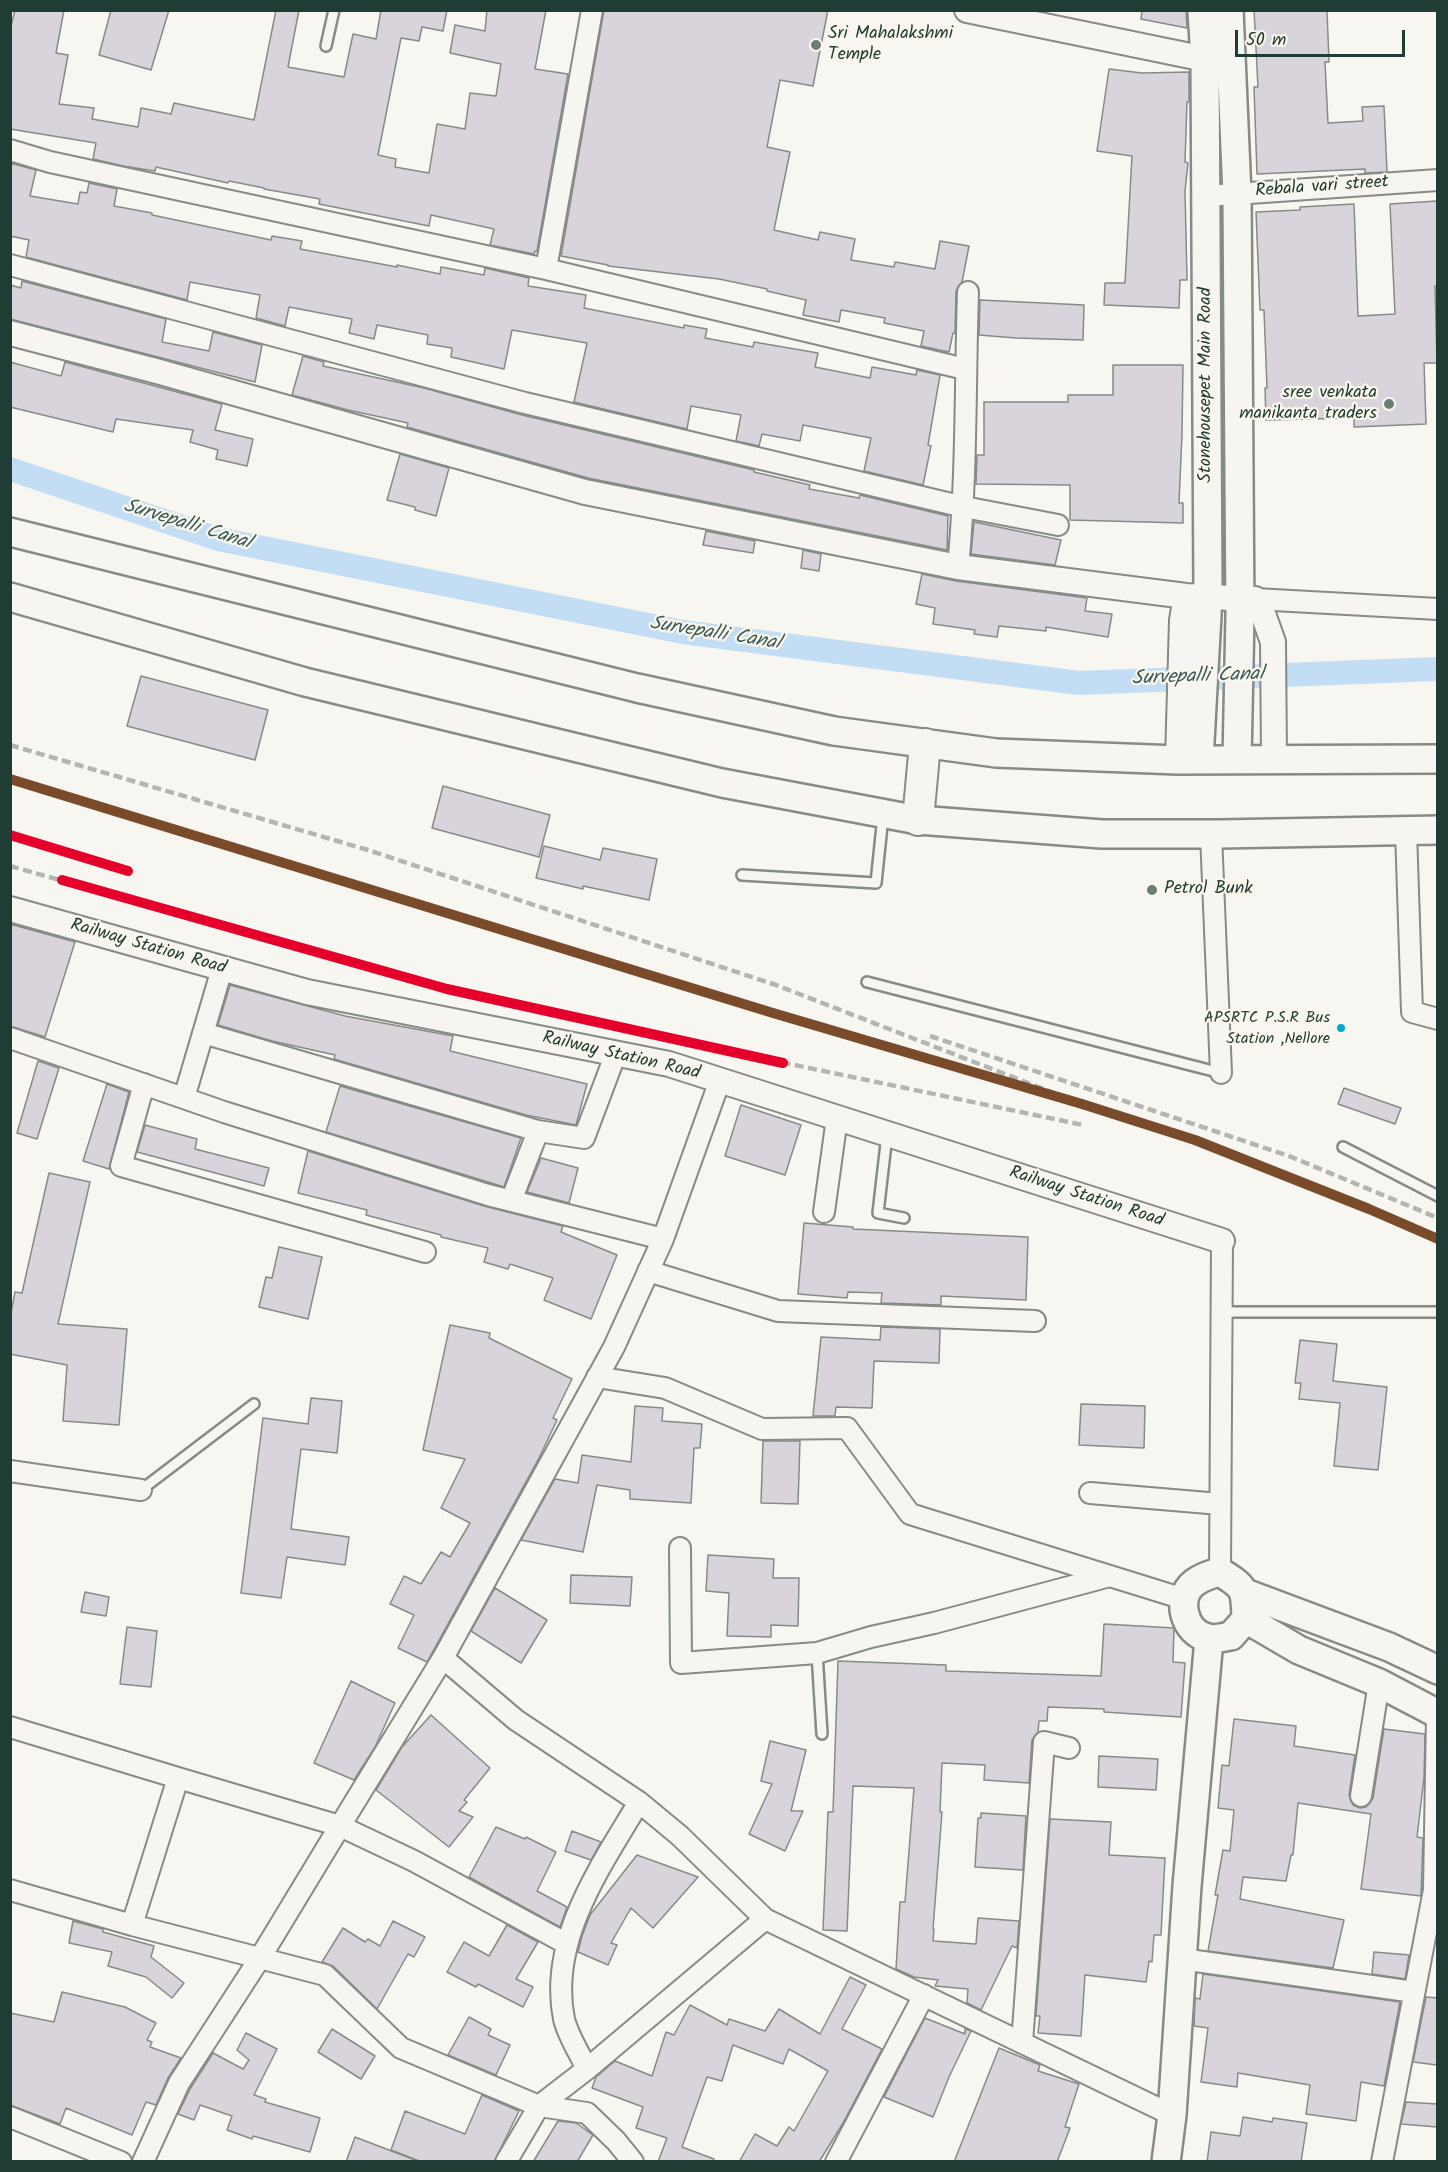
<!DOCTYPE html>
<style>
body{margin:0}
#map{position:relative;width:1448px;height:2172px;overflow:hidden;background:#f8f6f0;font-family:Kalam,sans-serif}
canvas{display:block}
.frame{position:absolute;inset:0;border:12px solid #1f3d34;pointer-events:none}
.scale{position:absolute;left:1235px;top:30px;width:170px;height:27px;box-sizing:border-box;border:3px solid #1f3d34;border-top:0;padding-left:8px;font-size:18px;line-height:21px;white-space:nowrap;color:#1f3d34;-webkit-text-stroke:4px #fbf7ec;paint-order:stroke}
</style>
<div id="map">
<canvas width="1448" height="2172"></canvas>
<div class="frame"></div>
<div class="scale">50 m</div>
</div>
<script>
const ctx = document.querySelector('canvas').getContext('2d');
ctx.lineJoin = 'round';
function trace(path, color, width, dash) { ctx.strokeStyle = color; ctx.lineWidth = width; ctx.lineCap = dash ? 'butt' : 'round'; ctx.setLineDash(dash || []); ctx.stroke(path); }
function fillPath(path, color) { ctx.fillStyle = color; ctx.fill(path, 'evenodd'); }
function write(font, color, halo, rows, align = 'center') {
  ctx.font = font + ' Kalam,sans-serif'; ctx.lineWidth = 4.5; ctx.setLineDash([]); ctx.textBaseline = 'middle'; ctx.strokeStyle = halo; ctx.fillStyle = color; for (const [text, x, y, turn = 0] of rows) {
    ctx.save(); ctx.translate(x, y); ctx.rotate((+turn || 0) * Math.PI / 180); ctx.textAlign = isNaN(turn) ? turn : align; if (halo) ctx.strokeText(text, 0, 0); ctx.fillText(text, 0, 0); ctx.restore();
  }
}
const canal = new Path2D(`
 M 10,469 L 218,539 L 683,632 L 1079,683 L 1438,669`);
const building = new Path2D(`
 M 15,10 L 64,10 L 56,53 L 68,55 L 59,104 L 94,108 L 92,119 L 138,127 L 141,108 L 171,114 L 174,103 L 254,120 L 276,10 L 299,10 L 288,67 L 344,77 L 353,34 L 376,39 L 381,10 L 447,10 L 443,31 L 422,27 L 419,41 L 401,38 L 378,155 L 396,159 L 395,167 L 429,173 L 437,124 L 465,129 L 470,93 L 496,96 L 501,64 L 450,53 L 455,25 L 485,31 L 487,10 L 546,10 L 535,69 L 568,74 L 537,251 L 535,251 L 534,254 L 490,245 L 494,229 L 431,215 L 429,226 L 319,204 L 320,199 L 264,189 L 264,188 L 229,181 L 228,183 L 156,167 L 155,171 L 123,166 L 93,159 L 96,143 L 10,129 L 10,30 Z
 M 111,10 L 169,10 L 151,70 L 99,55 Z
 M 604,10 L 828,10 L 813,86 L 780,80 L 767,147 L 790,152 L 774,230 L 818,240 L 820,232 L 855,239 L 851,260 L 894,267 L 895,262 L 935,269 L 940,241 L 969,246 L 962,282 L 956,291 L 955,333 L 953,333 L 949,352 L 921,346 L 924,331 L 884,323 L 885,318 L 841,310 L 839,322 L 803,315 L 806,300 L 767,291 L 767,289 L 719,279 L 608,266 L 608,265 L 561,256 Z
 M 1142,10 L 1186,10 L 1187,28 L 1141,19 Z
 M 1254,10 L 1327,10 L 1329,62 L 1325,62 L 1328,123 L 1363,121 L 1362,107 L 1384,106 L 1387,172 L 1365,173 L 1365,169 L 1257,174 L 1254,87 L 1258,87 Z
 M 1109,69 L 1142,73 L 1189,72 L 1189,102 L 1187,102 L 1185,162 L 1188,163 L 1185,191 L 1187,280 L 1180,280 L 1179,308 L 1104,305 L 1105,283 L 1125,283 L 1132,156 L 1097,151 Z
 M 10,163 L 36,170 L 30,196 L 78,204 L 80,192 L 87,193 L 89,183 L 117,189 L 114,206 L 152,213 L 152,215 L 271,240 L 272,236 L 302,241 L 300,249 L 397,267 L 397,265 L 440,274 L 441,267 L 484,275 L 485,268 L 529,278 L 528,286 L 586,295 L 584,308 L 684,328 L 684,325 L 707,329 L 705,338 L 753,347 L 754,342 L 818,353 L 815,367 L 870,378 L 872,367 L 916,375 L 917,370 L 940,375 L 928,445 L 931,446 L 923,485 L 864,471 L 871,438 L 803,425 L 800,441 L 762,434 L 759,446 L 736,441 L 741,415 L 691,406 L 687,429 L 574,402 L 587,343 L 512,330 L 504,369 L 451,357 L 452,348 L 427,344 L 428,335 L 377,325 L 374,339 L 349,333 L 352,319 L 289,307 L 285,326 L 256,318 L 260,295 L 190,282 L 187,300 L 26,257 L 29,240 L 10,236 Z
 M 1437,201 L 1437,286 L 1435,286 L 1437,363 L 1424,363 L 1426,424 L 1354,427 L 1354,418 L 1266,420 L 1265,388 L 1267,388 L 1264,310 L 1260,310 L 1256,212 L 1300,210 L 1300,207 L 1354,204 L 1358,316 L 1395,314 L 1390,204 Z
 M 22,281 L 166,319 L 162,342 L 209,351 L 213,332 L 262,345 L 255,382 L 10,319 L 10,285 L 21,288 Z
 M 980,300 L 1084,305 L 1083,340 L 1016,338 L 979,335 Z
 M 303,356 L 324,362 L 323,366 L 424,388 L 522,415 L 754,470 L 754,472 L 810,485 L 809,489 L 859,498 L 860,495 L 948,516 L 947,550 L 588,478 L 407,427 L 408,423 L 348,410 L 292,395 Z
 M 10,362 L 61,376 L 65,362 L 222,404 L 215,430 L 253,439 L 247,466 L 216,459 L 218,450 L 190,442 L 193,430 L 116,419 L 113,432 L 10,407 Z
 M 1113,365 L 1183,365 L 1182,434 L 1179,503 L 1183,503 L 1183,523 L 1070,520 L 1070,485 L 976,484 L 977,455 L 984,455 L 984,402 L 1068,402 L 1068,395 L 1113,395 Z
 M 400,454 L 449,468 L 436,516 L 415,510 L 415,507 L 387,500 Z
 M 974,522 L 1061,540 L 1055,565 L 971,554 Z
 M 706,531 L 755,541 L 753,553 L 703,545 Z
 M 803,550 L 821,554 L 819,571 L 801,568 Z
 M 922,574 L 956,581 L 1087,598 L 1085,611 L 1112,614 L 1108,637 L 1046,627 L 1046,631 L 999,626 L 997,637 L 974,634 L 975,630 L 933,624 L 935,608 L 916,604 Z
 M 141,676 L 268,710 L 255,760 L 127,726 Z
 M 443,786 L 550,815 L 539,857 L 432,828 Z
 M 544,846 L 600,860 L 603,848 L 657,859 L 649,900 L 583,886 L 583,889 L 536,878 Z
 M 10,924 L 75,942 L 45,1037 L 10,1026 Z
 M 230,985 L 345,1016 L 453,1036 L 450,1051 L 587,1084 L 576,1125 L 526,1115 L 334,1059 L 335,1055 L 272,1041 L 218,1025 Z
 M 38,1061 L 59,1068 L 37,1139 L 17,1133 Z
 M 107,1084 L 129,1092 L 109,1169 L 83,1161 Z
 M 340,1086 L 521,1138 L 504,1187 L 326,1132 Z
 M 1344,1088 L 1401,1108 L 1395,1124 L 1338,1104 Z
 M 741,1105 L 801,1125 L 785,1175 L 725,1156 Z
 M 145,1125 L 197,1139 L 195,1149 L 269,1168 L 264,1186 L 137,1152 Z
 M 308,1151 L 484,1206 L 563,1226 L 561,1232 L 617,1255 L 591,1319 L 544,1300 L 553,1278 L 510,1264 L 508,1269 L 484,1262 L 488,1248 L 441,1237 L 441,1235 L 366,1215 L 367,1210 L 298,1193 Z
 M 541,1158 L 578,1168 L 569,1203 L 527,1192 Z
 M 49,1173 L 90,1182 L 58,1324 L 127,1329 L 119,1425 L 63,1421 L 67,1365 L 10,1354 L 10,1318 L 15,1292 L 22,1293 Z
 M 804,1223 L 853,1227 L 853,1229 L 1028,1237 L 1026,1300 L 941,1296 L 941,1305 L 881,1303 L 882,1293 L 848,1292 L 847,1298 L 798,1294 Z
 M 279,1247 L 322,1257 L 308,1319 L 259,1307 L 266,1277 L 272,1278 Z
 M 450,1325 L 490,1333 L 489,1338 L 572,1379 L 553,1418 L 557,1420 L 539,1458 L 427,1662 L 398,1648 L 414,1615 L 390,1604 L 404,1576 L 421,1584 L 441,1552 L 450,1557 L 470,1523 L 441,1508 L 465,1459 L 423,1450 Z
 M 881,1327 L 940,1329 L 939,1363 L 874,1361 L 872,1408 L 836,1407 L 835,1416 L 813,1416 L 821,1337 L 880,1340 Z
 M 1300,1340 L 1337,1344 L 1333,1381 L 1387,1387 L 1378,1470 L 1334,1466 L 1340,1403 L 1299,1399 L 1301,1383 L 1295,1383 Z
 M 311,1398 L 342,1401 L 337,1453 L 301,1449 L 291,1529 L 349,1537 L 345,1565 L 287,1557 L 281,1598 L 241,1593 L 263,1418 L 308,1424 Z
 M 1081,1404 L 1145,1406 L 1144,1448 L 1079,1445 Z
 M 635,1406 L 663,1408 L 662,1421 L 702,1424 L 700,1448 L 694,1448 L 691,1503 L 630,1499 L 630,1490 L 597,1485 L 583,1552 L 521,1540 L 555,1479 L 578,1483 L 582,1455 L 631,1462 Z
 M 763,1441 L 800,1441 L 798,1504 L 761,1503 Z
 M 708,1555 L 774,1559 L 773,1578 L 799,1578 L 798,1626 L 771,1625 L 771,1637 L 727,1636 L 729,1593 L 706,1591 Z
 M 571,1575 L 632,1577 L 630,1606 L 570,1603 Z
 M 495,1588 L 547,1620 L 521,1663 L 471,1631 Z
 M 85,1592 L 109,1597 L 106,1616 L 81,1612 Z
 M 1104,1624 L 1174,1628 L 1173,1662 L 1185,1663 L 1181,1717 L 1104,1712 L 1104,1709 L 1048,1707 L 1047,1721 L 1039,1721 L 1038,1732 L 1032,1740 L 1029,1783 L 984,1780 L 985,1765 L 942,1763 L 940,1812 L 942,1812 L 933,1929 L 934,1929 L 933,1941 L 976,1944 L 978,1918 L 1019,1921 L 1017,1948 L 1012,1946 L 981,2010 L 967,2003 L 968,1989 L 935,1986 L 938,1980 L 914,1977 L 896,1969 L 900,1902 L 905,1902 L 914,1788 L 853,1786 L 847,1931 L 823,1930 L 828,1812 L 833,1812 L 838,1661 L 946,1665 L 946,1671 L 1101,1676 Z
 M 127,1627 L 157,1631 L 151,1687 L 120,1684 Z
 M 351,1681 L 395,1703 L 375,1747 L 354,1780 L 314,1763 Z
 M 431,1715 L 490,1768 L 464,1800 L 467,1802 L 459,1811 L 473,1817 L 449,1847 L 376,1790 L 402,1747 Z
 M 1234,1719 L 1296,1726 L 1294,1746 L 1355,1755 L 1349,1795 L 1353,1805 L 1360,1808 L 1366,1807 L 1373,1798 L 1384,1729 L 1425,1734 L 1424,1778 L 1417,1837 L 1423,1838 L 1421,1896 L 1361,1889 L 1371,1814 L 1298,1803 L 1293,1855 L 1291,1855 L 1286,1881 L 1243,1877 L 1240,1899 L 1344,1920 L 1333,1968 L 1208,1951 L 1218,1895 L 1215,1895 L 1223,1850 L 1230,1851 L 1234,1810 L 1218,1808 L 1222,1765 L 1229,1766 Z
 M 770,1741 L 806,1750 L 791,1811 L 803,1811 L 785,1851 L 749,1834 L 772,1784 L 761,1781 Z
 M 1099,1756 L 1158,1759 L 1156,1790 L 1098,1787 Z
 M 981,1813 L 1026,1816 L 1023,1870 L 975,1867 L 978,1818 L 981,1818 Z
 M 1050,1819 L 1111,1822 L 1109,1855 L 1165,1858 L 1161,1935 L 1154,1935 L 1152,1962 L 1149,1961 L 1146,1982 L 1085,1975 L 1081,2036 L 1038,2033 L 1040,2016 L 1036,2016 Z
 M 496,1827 L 525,1839 L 526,1837 L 556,1852 L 537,1891 L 567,1907 L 560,1927 L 469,1877 Z
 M 572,1831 L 601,1842 L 591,1860 L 565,1851 Z
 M 637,1855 L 698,1877 L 653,1928 L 631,1908 L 611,1943 L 617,1945 L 608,1965 L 578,1952 L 582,1936 L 590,1915 Z
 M 73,1921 L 103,1929 L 103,1932 L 154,1946 L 151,1957 L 184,1983 L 172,1998 L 146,1977 L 108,1966 L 112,1952 L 69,1943 Z
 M 393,1921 L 425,1937 L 414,1957 L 408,1954 L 377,2009 L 333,1966 L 322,1962 L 343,1928 L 365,1942 L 368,1939 L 380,1946 Z
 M 507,1925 L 538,1942 L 516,1979 L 533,1987 L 523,2007 L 478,1984 L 476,1987 L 447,1972 L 464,1942 L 489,1956 Z
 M 1374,1952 L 1409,1955 L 1405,1979 L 1372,1974 Z
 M 1203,1974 L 1400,2002 L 1384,2086 L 1361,2082 L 1356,2121 L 1306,2114 L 1310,2085 L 1238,2073 L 1237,2087 L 1201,2082 L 1208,2028 L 1194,2026 L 1195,1998 L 1200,1999 Z
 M 850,1977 L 866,1985 L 842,2029 L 882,2049 L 843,2123 L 819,2162 L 739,2162 L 755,2134 L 777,2146 L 789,2127 L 794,2131 L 828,2071 L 789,2049 L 783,2064 L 733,2045 L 722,2081 L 707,2077 L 682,2147 L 714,2159 L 714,2162 L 658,2162 L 667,2138 L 636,2128 L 643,2107 L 592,2088 L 596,2077 L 615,2061 L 652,2076 L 666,2032 L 674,2035 L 690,2005 L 727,2025 L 729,2019 L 765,2031 L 779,2009 L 820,2034 Z
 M 62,1992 L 125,2007 L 156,2023 L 147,2040 L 152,2042 L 150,2047 L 181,2058 L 168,2078 L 156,2105 L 146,2102 L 132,2135 L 66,2108 L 60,2124 L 10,2105 L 10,2013 L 54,2022 Z
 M 1426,1997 L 1437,1998 L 1437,2065 L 1413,2062 Z
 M 469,2017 L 491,2029 L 488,2035 L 510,2045 L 496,2075 L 448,2055 Z
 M 925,2018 L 965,2034 L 965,2029 L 971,2031 L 949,2077 L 933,2117 L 884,2097 Z
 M 332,2029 L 375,2056 L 361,2079 L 318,2052 Z
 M 246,2033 L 277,2049 L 254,2095 L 266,2099 L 265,2102 L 320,2118 L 310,2152 L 253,2136 L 252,2139 L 227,2130 L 232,2116 L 200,2105 L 194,2120 L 178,2114 L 190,2089 L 213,2053 L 243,2069 L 249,2060 L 237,2050 Z
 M 999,2048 L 1040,2065 L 1038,2071 L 1079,2084 L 1065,2127 L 1070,2128 L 1057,2162 L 954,2162 Z
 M 482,2095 L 519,2111 L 494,2162 L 422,2162 L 391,2150 L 405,2111 L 465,2134 Z
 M 1406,2102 L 1437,2104 L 1437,2127 L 1401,2124 Z
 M 1243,2117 L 1272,2122 L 1273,2118 L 1307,2123 L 1301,2162 L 1207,2162 L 1211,2132 L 1240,2136 Z
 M 558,2121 L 576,2123 L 593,2135 L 577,2162 L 533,2162 Z
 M 355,2137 L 415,2160 L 414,2162 L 346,2162 Z`);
const service = new Path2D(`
 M 326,46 L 334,10
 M 742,875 L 876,883 L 883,816
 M 867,982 L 1221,1073
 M 887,1135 L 878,1213 L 904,1218
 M 1343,1147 L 1438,1196
 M 1221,1312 L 1438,1312
 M 141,1490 L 254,1404
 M 817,1653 L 822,1734`);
const minor = new Path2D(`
 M 10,150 L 50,162 L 546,269 L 965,369
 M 1206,196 L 1438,180
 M 10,265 L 525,403 L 964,507 L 1058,525
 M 546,269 L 592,10
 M 958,567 C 967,476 965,384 968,292
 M 1255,599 L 1438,609
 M 1406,831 L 1412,1012 L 1438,1019
 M 1211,834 L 1221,1073
 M 203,1033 L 538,1131
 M 10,1038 L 224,1112 L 488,1195 L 663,1239
 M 144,1084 L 121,1166 L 425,1252
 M 184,1098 L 222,969
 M 511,1201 L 538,1131 L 584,1138 L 616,1053
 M 824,1212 L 837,1118
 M 648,1271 L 778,1311 L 1035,1321
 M 597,1377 L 665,1388 L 762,1429 L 847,1428 L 910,1514 L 1184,1599
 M 10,1471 L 141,1490
 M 1090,1493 L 1220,1504
 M 680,1548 L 681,1663 L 817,1653 L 871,1637 L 934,1623 L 1110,1576
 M 1220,1572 L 1222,1241
 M 443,1658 L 516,1720 L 639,1802 L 680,1836 L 765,1919
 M 10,1727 L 178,1778
 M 1361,1796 L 1379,1683
 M 10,1890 L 132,1925 L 325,1975 L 401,2048 L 539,2106 L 587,2113 L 616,2141 L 633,2162
 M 132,1925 L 178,1778 L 340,1826 L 443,1658 L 614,1347 L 663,1239 L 720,1080
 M 1182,1959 L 1414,1992
 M 1022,2043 L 1044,1742 L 1069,1748
 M 587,2069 C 580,2054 568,2036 564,2019 C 548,1940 601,1866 639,1802
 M 10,2117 L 121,2162
 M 143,2162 L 179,2083 L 260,1958 L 340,1826 L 414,1861 L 567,1944
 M 506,2162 L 539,2106 L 587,2069 L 765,1919 L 1172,2115
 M 836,2162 L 924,1995
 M 1382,2162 L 1434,1890 L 1437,1714`);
const tertiary = new Path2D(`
 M 967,10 L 1205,59 L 1224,60
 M 10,333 L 160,372 L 585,492 L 958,567 L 1186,596 L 1255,599 L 1262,611 L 1273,642 L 1274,759
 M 1178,760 L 1182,620 L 1186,596
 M 10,909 L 307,992 L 669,1064 L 1222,1241`);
const secondary = new Path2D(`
 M 1229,10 L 1237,194 L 1240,615 L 1237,760
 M 10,532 L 637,688 L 834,731 L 996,753 L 1178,760 L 1438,759
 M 10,597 L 305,682 L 722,783 L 918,820 L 1102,834 L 1220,834 L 1438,830
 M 1199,760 L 1208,597 L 1205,59 L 1202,10
 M 1220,1572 C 1246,1588 1245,1589 1246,1619 L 1231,1636 C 1224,1637 1214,1640 1208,1638 C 1184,1633 1175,1598 1194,1583 C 1202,1577 1211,1574 1220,1572 Z
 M 1245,1593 L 1389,1647 L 1438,1670
 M 1246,1619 L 1299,1650 L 1379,1683 L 1438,1714
 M 1166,2162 L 1172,2115 L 1187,1886 L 1209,1639`);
const primary = new Path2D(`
 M 918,820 L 925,744`);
const rail = new Path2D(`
 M 10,745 L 368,850 L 776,985 L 1082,1104
 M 10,866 L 447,989 L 665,1038 L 1083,1125
 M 930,1036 L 1289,1156 L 1438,1218`);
const rail1 = new Path2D(`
 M 10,779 L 773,1013 L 1082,1104 L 1195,1140 L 1369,1209 L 1438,1239`);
const rail2 = new Path2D(`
 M 10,835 L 128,871
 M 62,880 L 447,989 L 783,1063`);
const markers = [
 [816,45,6,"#6b7e76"],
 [1389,404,6,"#6b7e76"],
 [1152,890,6,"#6b7e76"],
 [1341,1028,5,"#00a9ce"]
];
const busNames = [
 ["APSRTC P.S.R Bus",1330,1019],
 ["Station ,Nellore",1330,1040]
];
const poiNames = [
 ["Sri Mahalakshmi",828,35],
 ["Temple",828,56],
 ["sree venkata",1377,394,"right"],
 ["manikanta traders",1377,415,"right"],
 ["Petrol Bunk",1164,890]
];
const streetNames = [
 ["Rebala vari street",1322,188,-4],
 ["Stonehousepet Main Road",1207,385,-90],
 ["Railway Station Road",148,948,16],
 ["Railway Station Road",621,1057,13],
 ["Railway Station Road",1086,1198,18]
];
const waterNames = [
 ["Survepalli Canal",187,526,17],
 ["Survepalli Canal",715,635,9],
 ["Survepalli Canal",1198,678,-2]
];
trace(canal, '#c3def4', 24);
fillPath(building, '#d9d4db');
trace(building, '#868b86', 1.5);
trace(service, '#868b86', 14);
trace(minor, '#868b86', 24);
trace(tertiary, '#868b86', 28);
trace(secondary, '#868b86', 32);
trace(primary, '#868b86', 34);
trace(service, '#f6f5f1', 9);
trace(minor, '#f6f5f1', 20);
trace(tertiary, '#f6f5f1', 24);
trace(secondary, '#f6f5f1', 27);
trace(primary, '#f6f5f1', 30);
trace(rail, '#b2b5b1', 4.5, [9, 4.5]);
trace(rail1, '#7a4b2a', 10);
trace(rail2, '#e4002b', 10);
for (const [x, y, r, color] of markers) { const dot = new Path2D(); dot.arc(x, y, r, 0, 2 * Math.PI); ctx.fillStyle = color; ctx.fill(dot); trace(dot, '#fbf7ec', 2); }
write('16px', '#1f3d34', '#fbf7ec', busNames, 'right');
write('18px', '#1f3d34', '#fbf7ec', poiNames, 'left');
write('18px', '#1f3d34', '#fbf7ec', streetNames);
write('italic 20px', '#3b5b5b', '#fbf7ec', waterNames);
</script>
